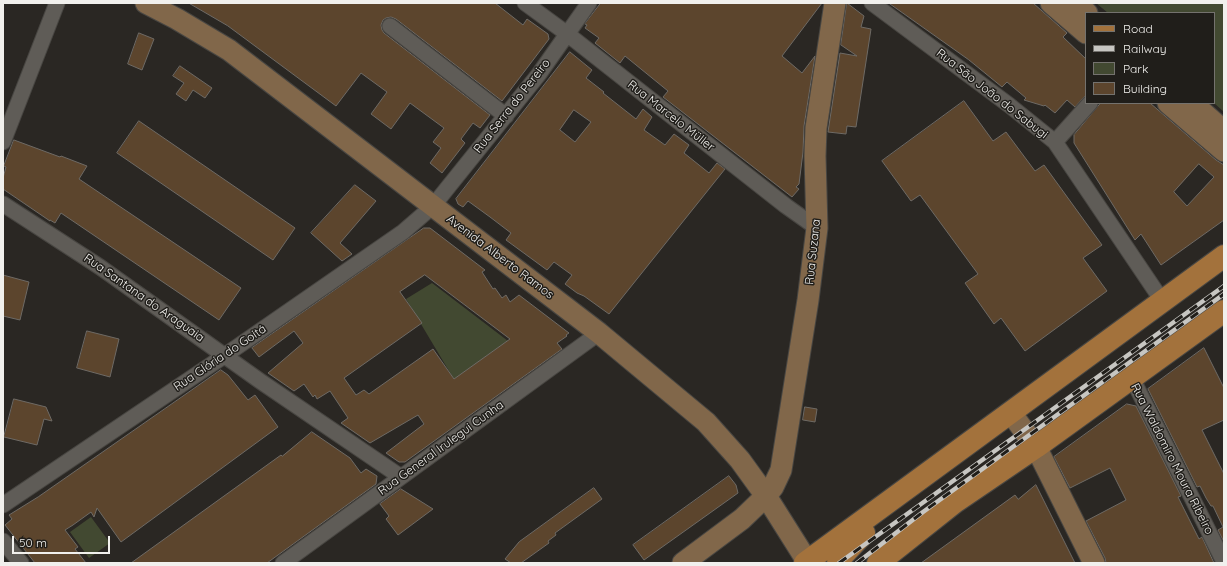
<!DOCTYPE html>
<meta charset="utf-8">
<style>
body{margin:0}
#map{position:relative;width:1227px;height:566px;overflow:hidden;background:#2a2723;font-family:Quicksand,sans-serif}
canvas{display:block}
.frame{position:absolute;inset:0;border:4px solid #f1f0ed;pointer-events:none}
.legend{position:absolute;left:1085px;top:12px;width:130px;height:92px;box-sizing:border-box;background:#201e1a;border:1px solid #74726e;margin:0;padding:5px 7px;list-style:none;font-size:12px;color:#f1f0ed}
.legend li{display:flex;align-items:center;gap:8px;height:20px}
.legend b{width:20px;border:1px solid #74726e}
.scale{position:absolute;left:12px;top:536px;width:98px;height:18px;box-sizing:border-box;border:2px solid #f1f0ed;border-top:0;padding-left:5px;font-size:12px;line-height:14px;white-space:nowrap;color:#f1f0ed;-webkit-text-stroke:3px #201e1a;paint-order:stroke}
</style>
<div id="map">
<canvas width="1227" height="566"></canvas>
<div class="frame"></div>
<ul class="legend">
<li><b style="height:5px;background:#a3723c"></b>Road</li>
<li><b style="height:5px;background:#c7c6c2"></b>Railway</li>
<li><b style="height:11px;background:#424931"></b>Park</li>
<li><b style="height:11px;background:#5c452d"></b>Building</li>
</ul>
<div class="scale">50 m</div>
</div>
<script>
const ctx = document.querySelector('canvas').getContext('2d');
ctx.lineJoin = 'round';
function fillPath(path, color) { ctx.fillStyle = color; ctx.fill(path, 'evenodd'); }
function trace(path, color, width, dash) { ctx.strokeStyle = color; ctx.lineWidth = width; ctx.lineCap = dash ? 'butt' : 'round'; ctx.setLineDash(dash || []); ctx.stroke(path); }
function write(font, color, halo, rows, align = 'center') {
  ctx.font = font + ' Quicksand,sans-serif'; ctx.lineWidth = 3; ctx.setLineDash([]); ctx.textBaseline = 'middle'; ctx.strokeStyle = halo; ctx.fillStyle = color; for (const [text, x, y, turn = 0] of rows) {
    ctx.save(); ctx.translate(x, y); ctx.rotate((+turn || 0) * Math.PI / 180); ctx.textAlign = isNaN(turn) ? turn : align; if (halo) ctx.strokeText(text, 0, 0); ctx.fillText(text, 0, 0); ctx.restore();
  }
}
const green = new Path2D(`
 M 1096,3 L 1224,3 L 1224,112 L 1214,103 L 1214,13 L 1108,13 Z
 M 432,283 L 508,341 L 455,381 L 406,299 Z
 M 91,517 L 110,543 L 89,558 L 70,532 Z`);
const building = new Path2D(`
 M 189,3 L 495,3 L 523,25 L 527,19 L 548,34 L 549,39 L 502,101 L 396,19 L 391,17 L 386,18 L 383,20 L 381,25 L 382,30 L 384,33 L 490,115 L 480,128 L 473,123 L 461,139 L 465,143 L 442,173 L 430,163 L 441,148 L 433,142 L 444,128 L 410,103 L 391,129 L 371,114 L 387,92 L 361,73 L 336,106 L 228,26 Z
 M 601,3 L 822,3 L 782,56 L 802,73 L 815,56 L 804,126 L 803,152 L 799,184 L 796,187 L 799,189 L 792,197 L 663,97 L 668,91 L 625,56 L 620,63 L 595,43 L 599,38 L 585,28 L 587,25 L 585,24 Z
 M 847,3 L 864,16 L 861,27 L 871,29 L 856,127 L 847,126 L 846,134 L 828,132 L 840,53 L 857,56 L 841,45 Z
 M 889,3 L 1033,3 L 1067,33 L 1063,37 L 1086,59 L 1086,95 L 1075,107 L 1067,100 L 1055,113 L 1045,105 L 1044,106 L 1024,100 L 1026,98 L 1007,82 L 1002,87 L 969,60 Z
 M 139,33 L 154,39 L 142,70 L 128,64 Z
 M 570,52 L 592,70 L 586,78 L 604,92 L 603,93 L 636,119 L 643,109 L 652,117 L 644,130 L 665,145 L 674,134 L 689,145 L 684,153 L 709,173 L 717,163 L 725,169 L 609,314 L 584,296 L 577,293 L 565,284 L 572,275 L 554,262 L 547,270 L 506,240 L 511,233 L 490,217 L 468,201 L 463,207 L 458,204 L 456,199 ZM 574,110 L 591,122 L 575,142 L 560,130 Z
 M 180,66 L 212,88 L 205,98 L 193,90 L 186,101 L 176,94 L 184,83 L 173,76 Z
 M 964,101 L 993,141 L 1006,132 L 1035,171 L 1044,165 L 1102,245 L 1083,258 L 1107,291 L 1025,351 L 1001,318 L 994,324 L 965,283 L 978,274 L 920,195 L 911,201 L 882,161 Z
 M 1101,103 L 1150,103 L 1216,160 L 1224,165 L 1224,220 L 1161,265 L 1141,234 L 1135,240 L 1074,143 L 1074,135 ZM 1199,164 L 1214,177 L 1187,206 L 1174,192 Z
 M 139,121 L 295,228 L 273,260 L 117,153 Z
 M 14,140 L 60,157 L 61,156 L 87,166 L 79,179 L 241,288 L 219,320 L 61,213 L 55,223 L 50,220 L 50,221 L 3,189 L 3,178 L 6,167 L 4,166 Z
 M 355,185 L 376,201 L 340,243 L 352,254 L 342,261 L 311,233 Z
 M 424,228 L 430,228 L 485,270 L 482,272 L 493,289 L 495,288 L 502,298 L 506,295 L 510,302 L 519,295 L 569,333 L 566,335 L 567,336 L 557,343 L 562,349 L 405,462 L 399,462 L 386,453 L 424,424 L 418,415 L 370,443 L 341,423 L 348,418 L 330,391 L 317,399 L 315,395 L 313,397 L 304,384 L 294,391 L 268,373 L 303,343 L 294,331 L 259,357 L 252,348 ZM 425,275 L 510,339 L 454,379 L 433,349 L 369,394 L 364,390 L 356,395 L 344,378 L 422,323 L 400,292 Z
 M 3,275 L 29,282 L 20,320 L 3,316 Z
 M 87,331 L 119,339 L 110,377 L 77,368 Z
 M 1204,348 L 1224,388 L 1224,420 L 1202,430 L 1224,474 L 1224,542 L 1218,530 L 1223,527 L 1213,506 L 1211,506 L 1206,498 L 1200,486 L 1197,487 L 1148,389 Z
 M 221,370 L 228,375 L 248,400 L 255,395 L 278,427 L 121,542 L 97,508 L 94,517 L 91,512 L 73,525 L 65,530 L 78,547 L 75,549 L 86,563 L 35,563 L 5,525 L 12,519 L 9,515 L 38,497 Z
 M 14,399 L 46,407 L 52,421 L 44,419 L 37,445 L 4,437 Z
 M 1127,404 L 1136,406 L 1181,496 L 1178,497 L 1199,539 L 1202,537 L 1214,563 L 1106,563 L 1105,558 L 1086,521 L 1126,500 L 1110,468 L 1070,488 L 1054,457 Z
 M 805,407 L 817,409 L 815,422 L 803,420 Z
 M 312,432 L 350,458 L 361,473 L 366,469 L 377,476 L 376,484 L 267,563 L 131,563 L 281,455 L 282,456 Z
 M 729,476 L 736,485 L 738,493 L 644,560 L 633,545 Z
 M 1036,485 L 1075,563 L 921,563 L 1015,495 L 1018,499 Z
 M 594,488 L 602,499 L 555,533 L 556,535 L 548,541 L 549,543 L 521,563 L 511,563 L 505,559 L 519,542 Z
 M 401,489 L 433,509 L 398,535 L 386,519 L 389,516 L 380,504 Z`);
const street = new Path2D(`
 M 525,3 L 566,33 L 786,206 L 817,228
 M 872,3 L 1009,105 L 1055,142 L 1163,302
 M 390,26 L 506,116
 M 3,142 L 57,3
 M 1055,142 L 1090,103
 M 3,204 L 100,267 L 260,381 L 401,477
 M 1132,378 L 1224,562
 M 3,505 L 224,356 L 403,232 L 433,206 L 445,191 L 539,74 L 589,3
 M 3,541 L 21,563
 M 283,563 L 599,333`);
const secondary = new Path2D(`
 M 146,3 L 177,19 L 229,50 L 599,333 L 706,422 L 740,460 L 766,496 L 807,561
 M 1051,3 L 1086,33
 M 1075,3 L 1087,13
 M 1168,103 L 1224,151
 M 1192,103 L 1224,131
 M 1011,413 L 1036,447 L 1094,563
 M 683,563 L 742,519 L 766,496 L 773,487 L 781,470 L 808,300 L 817,228 L 815,156 L 816,128 L 835,3`);
const primary = new Path2D(`
 M 805,563 L 1224,256
 M 838,563 L 843,555 L 864,533
 M 878,563 L 955,502 L 1036,447 L 1224,311`);
const rail = new Path2D(`
 M 839,563 L 1224,286
 M 857,563 L 923,512 L 1224,294`);
const streetNames = [
 ["Rua São João do Sabugi",992,94,38],
 ["Rua Serra do Pereiro",512,106,-52],
 ["Rua Marcelo Müller",671,116,38],
 ["Rua Suzana",813,252,-84],
 ["Avenida Alberto Ramos",500,257,37],
 ["Rua Santana do Araguaia",144,298,35],
 ["Rua Glória do Goitá",220,358,-34],
 ["Rua General Irulegui Cunha",441,448,-36],
 ["Rua Waldomiro Moura Ribeiro",1172,459,63]
];
fillPath(green, '#424931');
fillPath(building, '#5c452d');
trace(building, '#6e6a65', 1);
trace(street, '#484642', 17);
trace(secondary, '#484642', 23);
trace(primary, '#484642', 24);
trace(street, '#5f5c57', 15);
trace(secondary, '#81674a', 21);
trace(primary, '#a3723c', 22);
trace(rail, '#c7c6c2', 4.5);
trace(rail, '#201e1a', 3, [9]);
write('12px', '#f1f0ed', '#201e1a', streetNames);
</script>
